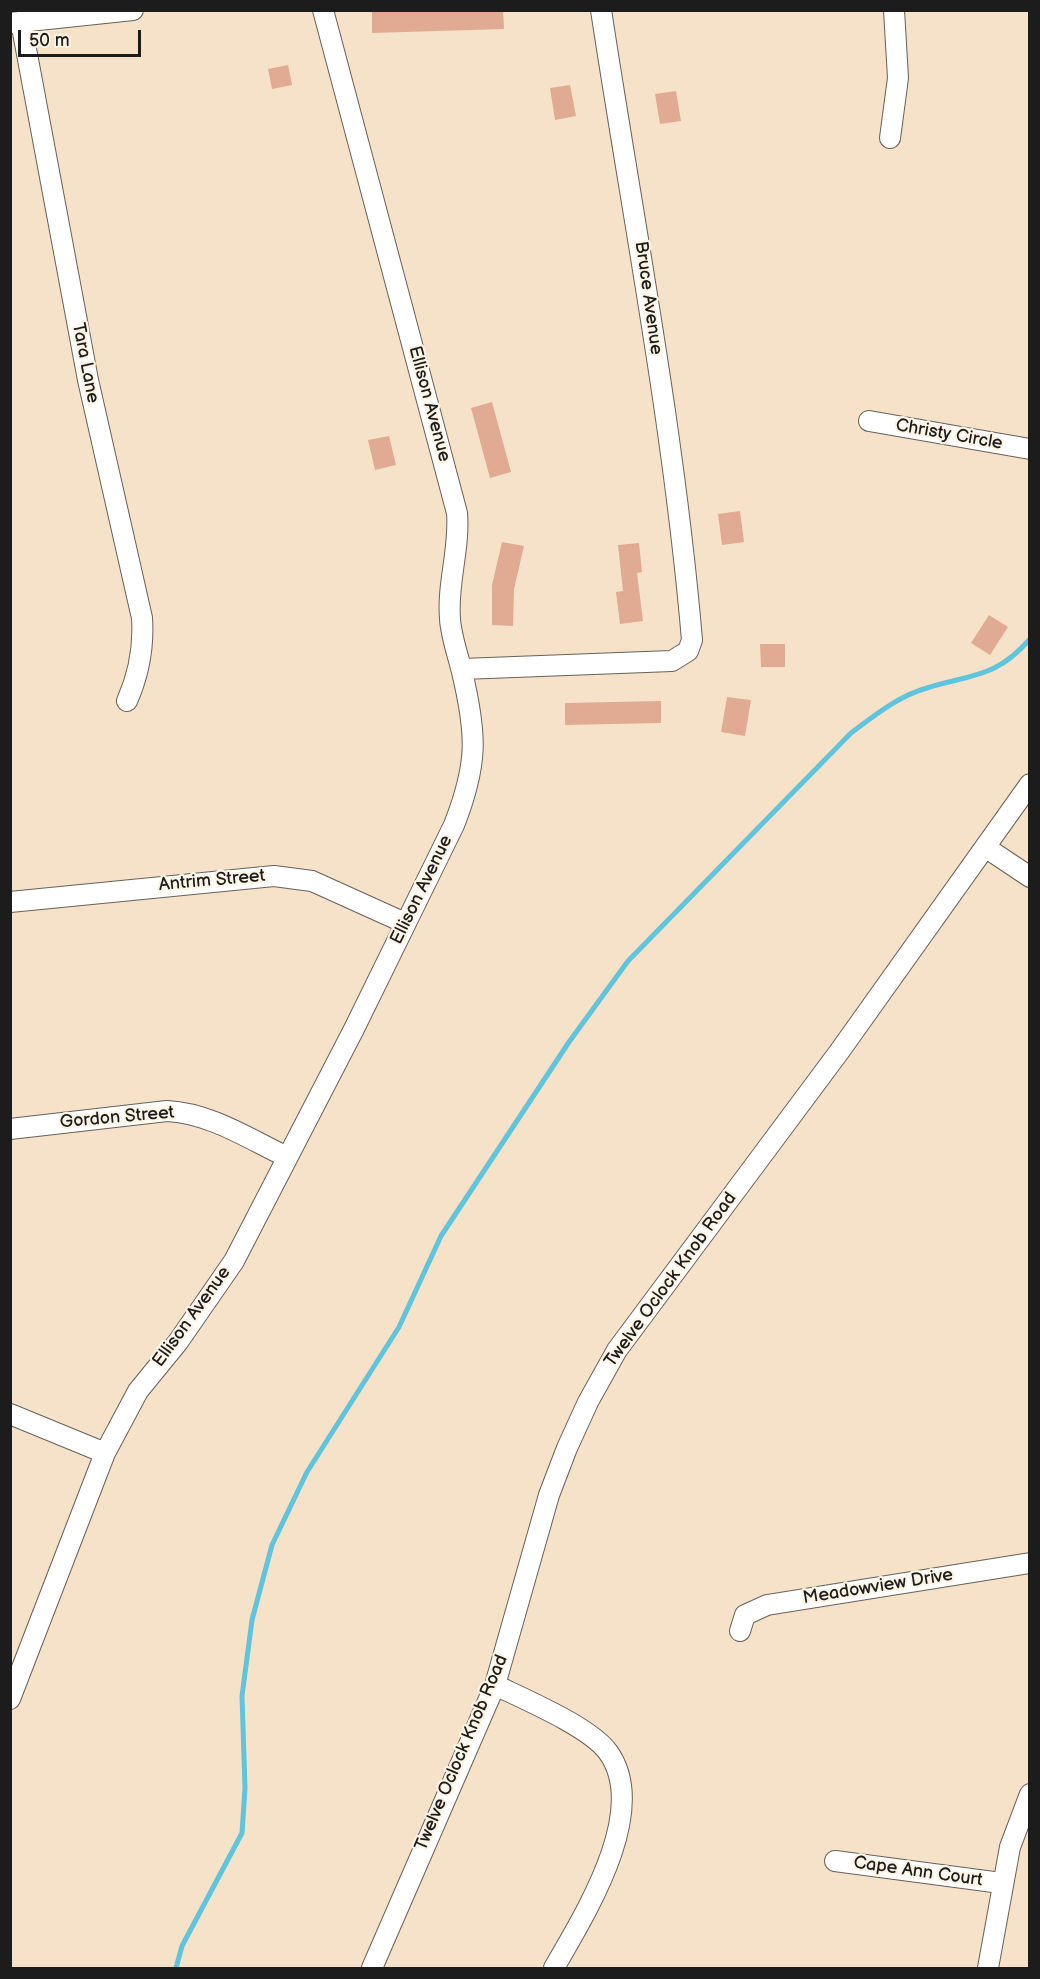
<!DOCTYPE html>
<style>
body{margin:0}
#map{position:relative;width:1040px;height:1979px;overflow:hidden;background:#f6e2c9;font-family:"Balsamiq Sans",sans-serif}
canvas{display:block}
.frame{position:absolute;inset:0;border:12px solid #1c1c1c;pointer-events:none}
.scale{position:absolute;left:18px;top:30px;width:123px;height:27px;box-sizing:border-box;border:3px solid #1c1c1c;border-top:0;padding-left:8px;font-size:18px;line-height:21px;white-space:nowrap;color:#1c1c1c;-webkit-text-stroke:4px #fcf5e5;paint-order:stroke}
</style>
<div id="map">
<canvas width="1040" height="1979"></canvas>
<div class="frame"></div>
<div class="scale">50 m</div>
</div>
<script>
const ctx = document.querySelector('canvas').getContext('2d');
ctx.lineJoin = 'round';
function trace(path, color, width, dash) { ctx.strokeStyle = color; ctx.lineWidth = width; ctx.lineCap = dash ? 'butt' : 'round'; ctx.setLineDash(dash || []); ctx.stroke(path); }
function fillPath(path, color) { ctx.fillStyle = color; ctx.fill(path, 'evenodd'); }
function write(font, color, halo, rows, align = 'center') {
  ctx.font = font + ' "Balsamiq Sans",sans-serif'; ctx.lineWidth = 4.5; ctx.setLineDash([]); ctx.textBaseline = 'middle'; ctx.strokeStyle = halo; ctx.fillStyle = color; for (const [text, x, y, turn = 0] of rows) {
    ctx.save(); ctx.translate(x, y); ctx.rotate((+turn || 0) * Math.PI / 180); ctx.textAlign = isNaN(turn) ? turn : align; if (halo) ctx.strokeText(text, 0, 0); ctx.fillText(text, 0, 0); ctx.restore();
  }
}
const stream = new Path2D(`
 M 176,1968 L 182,1946 L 242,1833 L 245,1788 L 242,1696 L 252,1620 L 272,1545 L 307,1472 L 399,1327 L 441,1236 L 569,1042 L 628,961 L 851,733 C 874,716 898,696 927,688 C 971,674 995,679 1030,639`);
const building = new Path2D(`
 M 503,10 L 504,29 L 372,33 L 372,11 Z
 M 288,65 L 292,85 L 272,89 L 268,69 Z
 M 570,85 L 576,116 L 555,120 L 550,88 Z
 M 676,91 L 681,121 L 660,124 L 655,94 Z
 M 492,402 L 511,472 L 490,478 L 471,408 Z
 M 389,436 L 396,465 L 375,470 L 368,440 Z
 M 740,511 L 744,542 L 722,545 L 718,514 Z
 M 502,542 L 524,546 L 514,589 L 513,626 L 492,625 L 492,585 Z
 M 639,543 L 642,572 L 637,573 L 643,621 L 620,624 L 616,592 L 623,591 L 618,545 Z
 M 989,615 L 1008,627 L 990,655 L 971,643 Z
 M 760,644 L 785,644 L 785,667 L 761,667 Z
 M 727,697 L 751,700 L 745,736 L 721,732 Z
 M 661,701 L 661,723 L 565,725 L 565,703 Z`);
const minor = new Path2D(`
 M 21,22 L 88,380 L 142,618 C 144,648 139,674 127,701
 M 10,23 L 133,10
 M 890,138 L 898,78 L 894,10
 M 869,421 L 1030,449
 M 462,669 L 672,661 L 688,651 L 692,640 C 674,428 633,220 601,10
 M 985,847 L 1030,877
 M 10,902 L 274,876 L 312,881 L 405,923
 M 10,1129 L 167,1111 C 210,1113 249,1139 287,1157
 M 10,1414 L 105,1453
 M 740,1631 L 745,1615 L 767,1605 L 1030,1563
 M 495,1685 C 524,1699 590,1727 608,1752 C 651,1811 583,1917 554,1968
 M 10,1699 L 105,1453 L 138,1391 L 178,1342 L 234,1261 L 354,1029 L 454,825 C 478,764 477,735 462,672 C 458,655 451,636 450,619 C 447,583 460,549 457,513 L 323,10
 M 835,1861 L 1001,1883
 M 372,1968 L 495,1685 L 549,1495 L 567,1448 L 588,1402 L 617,1350 L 839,1052 L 1030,784
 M 988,1968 L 1010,1847 L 1030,1794`);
const streetNames = [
 ["Bruce Avenue",648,298,82],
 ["Tara Lane",85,363,79],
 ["Ellison Avenue",429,404,75],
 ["Christy Circle",949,435,10],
 ["Antrim Street",212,881,-5],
 ["Ellison Avenue",422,890,-64],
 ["Gordon Street",117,1118,-5],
 ["Twelve Oclock Knob Road",671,1280,-54],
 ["Ellison Avenue",192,1317,-54],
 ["Meadowview Drive",878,1587,-9],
 ["Twelve Oclock Knob Road",462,1753,-67],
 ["Cape Ann Court",918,1872,8]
];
trace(stream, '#5fc4dc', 5);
fillPath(building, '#e0ab92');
trace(minor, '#686159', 22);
trace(minor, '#fff', 20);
write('18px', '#1c1c1c', '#fcf5e5', streetNames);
</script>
